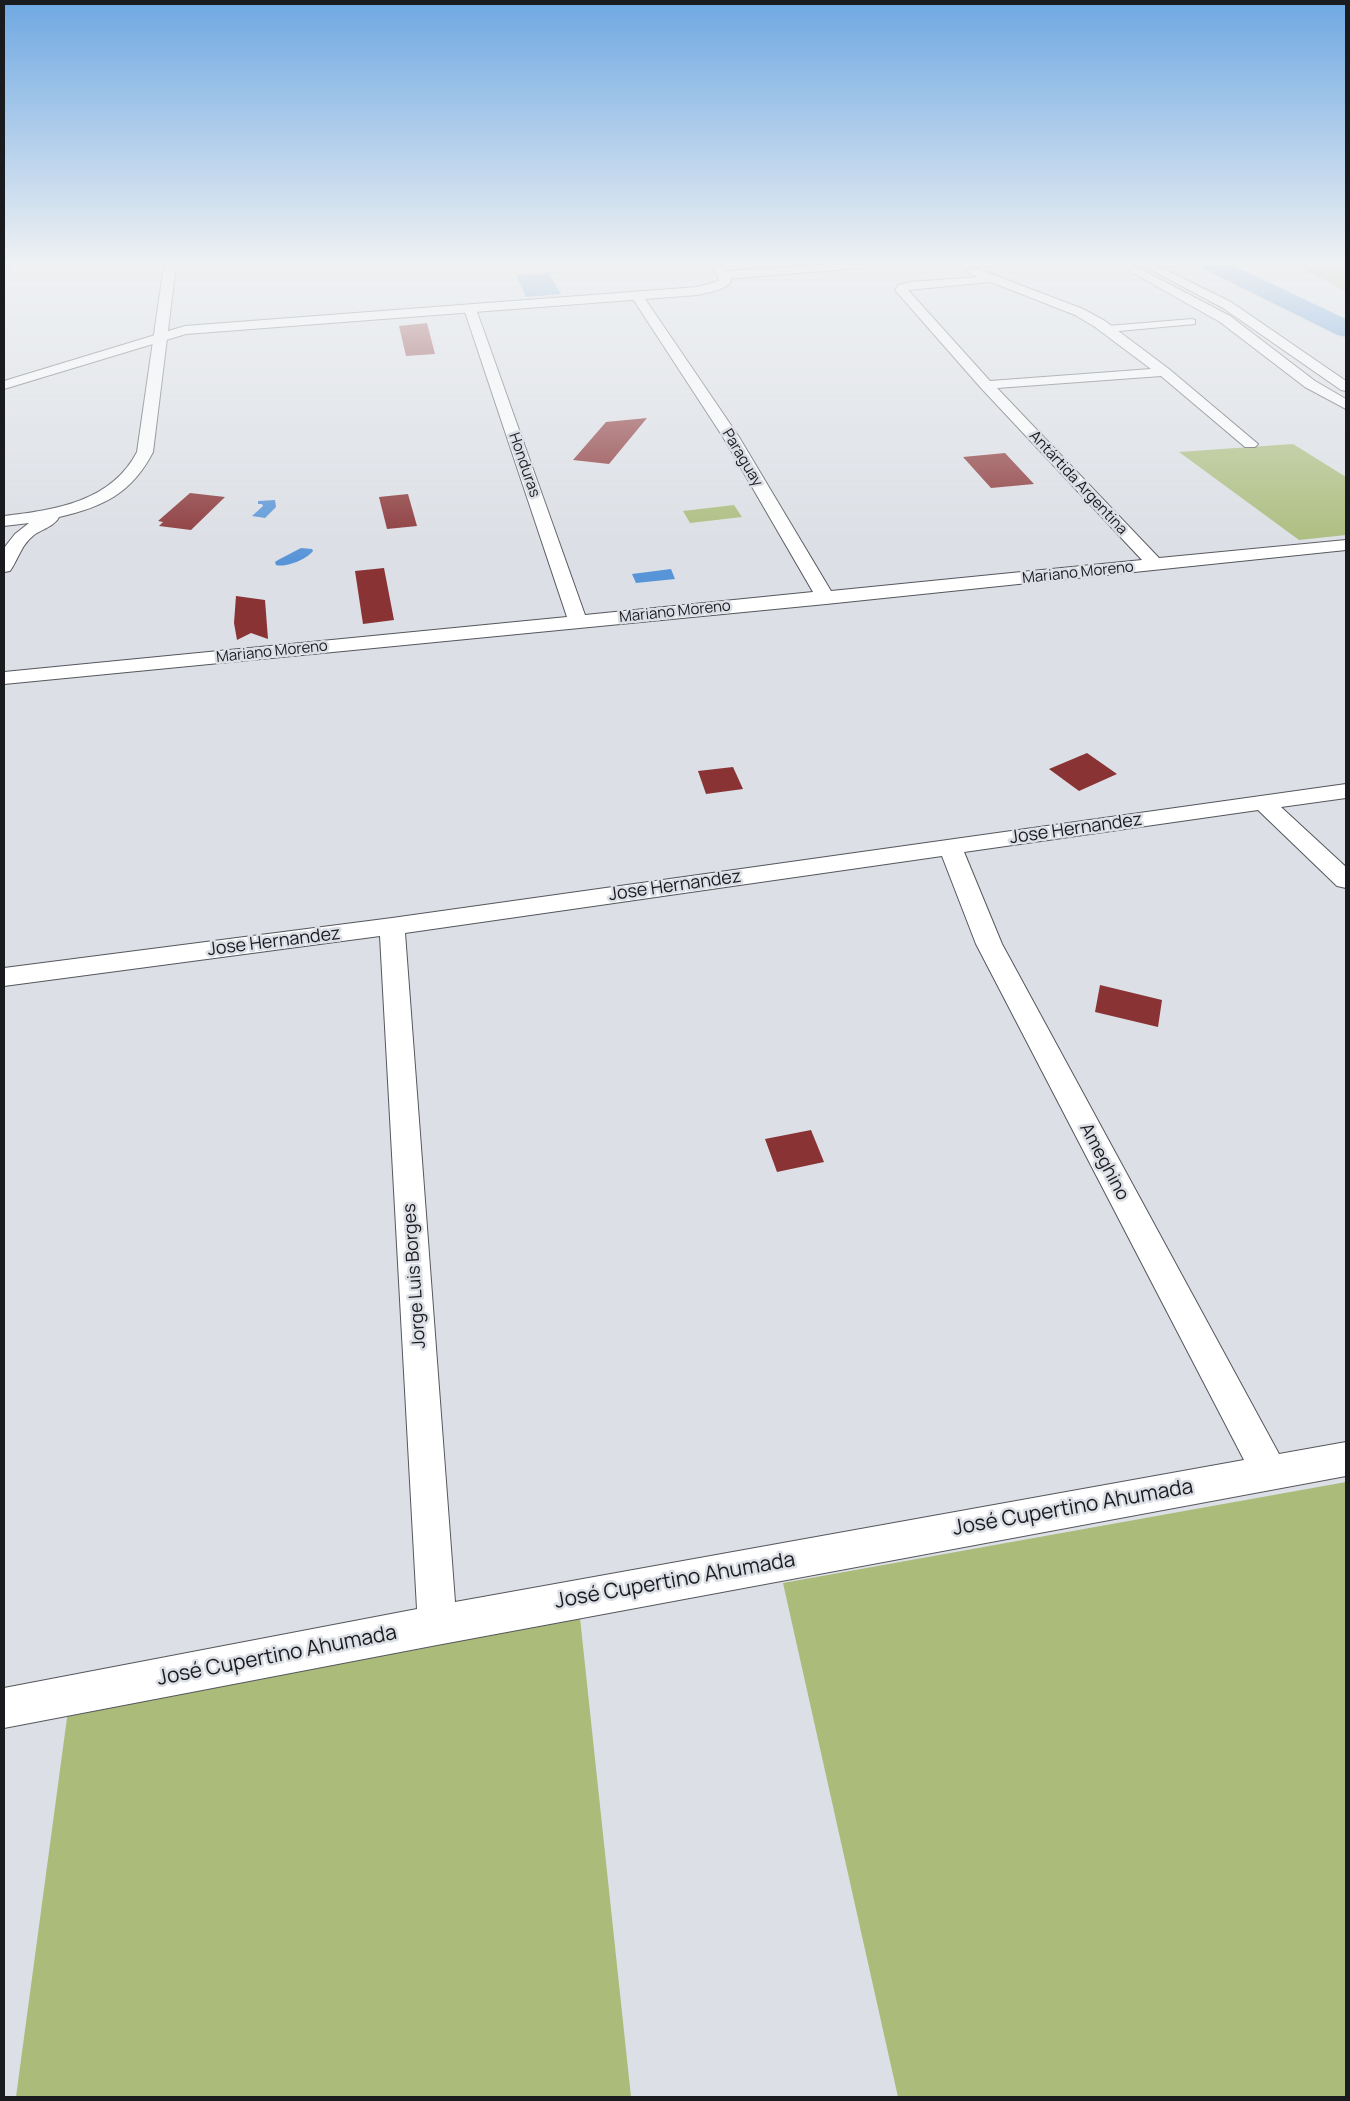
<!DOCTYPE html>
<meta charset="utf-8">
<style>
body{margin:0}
#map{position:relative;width:1350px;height:2101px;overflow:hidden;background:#dcdfe5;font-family:Manrope,sans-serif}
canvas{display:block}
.frame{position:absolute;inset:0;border:5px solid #1a1b1e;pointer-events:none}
</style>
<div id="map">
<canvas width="1350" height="2101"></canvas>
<div class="frame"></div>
</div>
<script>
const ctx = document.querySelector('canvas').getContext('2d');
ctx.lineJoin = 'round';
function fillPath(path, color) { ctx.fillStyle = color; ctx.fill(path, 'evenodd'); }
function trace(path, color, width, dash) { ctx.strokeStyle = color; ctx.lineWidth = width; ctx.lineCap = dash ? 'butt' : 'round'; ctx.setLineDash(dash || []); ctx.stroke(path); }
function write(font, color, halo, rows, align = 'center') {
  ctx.font = font + ' Manrope,sans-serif'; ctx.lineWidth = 5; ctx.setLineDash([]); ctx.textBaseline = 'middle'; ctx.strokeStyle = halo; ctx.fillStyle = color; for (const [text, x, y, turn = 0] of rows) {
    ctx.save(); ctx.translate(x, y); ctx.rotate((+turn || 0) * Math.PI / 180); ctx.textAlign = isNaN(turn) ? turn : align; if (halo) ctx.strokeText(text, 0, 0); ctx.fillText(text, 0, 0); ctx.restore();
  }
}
const green = new Path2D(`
 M 1297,265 L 1346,265 L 1346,292 Z
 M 1293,444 L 1346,477 L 1346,535 L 1299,540 L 1179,452 Z
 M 734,505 L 742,517 L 690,523 L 683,511 Z
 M 1346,1482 L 1346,2097 L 898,2097 L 783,1583 Z
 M 580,1618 L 631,2097 L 16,2097 L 69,1703 Z`);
const water = new Path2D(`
 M 549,273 L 561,294 L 526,297 L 516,275 Z
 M 275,500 L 276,507 L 265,518 L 252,516 L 263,506 L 262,504 L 258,504 L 258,501 Z
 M 301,548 L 312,549 L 313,551 C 307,559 286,568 276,565 L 275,562 L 278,560 Z
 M 671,569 L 675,579 L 636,583 L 632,574 Z`);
const river = new Path2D(`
 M 1202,265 L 1232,265 L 1346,319 L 1346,337 L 1337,335 L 1206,270 Z`);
const building = new Path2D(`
 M 427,323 L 435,354 L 406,356 L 399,326 Z
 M 647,418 L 609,464 L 573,460 L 606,422 Z
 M 1005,453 L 1034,484 L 991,488 L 963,457 Z
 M 190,493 L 225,497 L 191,530 L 159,526 L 163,522 L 158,521 Z
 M 408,494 L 417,526 L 387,529 L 379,497 Z
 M 384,568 L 394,620 L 363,624 L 355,571 Z
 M 236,596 L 265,600 L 268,639 L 251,633 L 237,640 L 234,623 Z
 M 1087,753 L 1117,774 L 1079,791 L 1049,769 Z
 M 733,767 L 743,789 L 706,794 L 698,771 Z
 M 1100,985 L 1162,1000 L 1158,1027 L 1095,1012 Z
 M 811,1130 L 824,1162 L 777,1172 L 765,1139 Z`);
const lane = new Path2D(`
 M 1192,319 L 1195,320 L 1195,324 L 1108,332 L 1104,329 L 1108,326 Z`);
const street = new Path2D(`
 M 4,265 L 11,265 L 8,269 L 4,271 Z
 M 164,265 L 176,265 L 153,452 C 132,493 103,507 59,517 C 56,525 41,530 34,535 C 21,545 19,558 10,571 L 4,572 L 4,548 L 15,534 L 29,523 L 4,526 L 4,516 C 55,510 111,502 137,452 Z
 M 818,265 L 869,265 L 863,268 L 724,279 L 718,275 L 724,271 Z
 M 1119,265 L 1133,265 L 1230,316 L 1315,381 L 1346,399 L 1346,409 L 1305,387 L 1220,322 Z
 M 973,267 L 1083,309 L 1105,321 L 1169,369 L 1258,444 L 1255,447 L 1245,447 L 1161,376 L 997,388 L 1159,558 L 1346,540 L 1346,550 L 826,604 L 4,684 L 4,672 L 567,617 L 464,309 L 470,305 L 476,309 L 585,615 L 813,592 L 723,437 L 631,296 L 637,292 L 641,293 L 739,437 L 831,591 L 1142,560 L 981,388 L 895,290 L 898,285 L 910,282 L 977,277 L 967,271 ZM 991,282 L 1075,315 L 1095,327 L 1151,369 L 990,381 L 908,290 Z
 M 1346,784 L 1346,798 L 1281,807 L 1346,867 L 1346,888 L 1337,886 L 1258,810 L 964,852 L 1002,944 L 1279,1454 L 1346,1442 L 1346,1476 L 437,1645 L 4,1728 L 4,1688 L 417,1609 L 380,936 L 4,986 L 4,968 L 392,918 ZM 942,856 L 976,944 L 1244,1460 L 455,1602 L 405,933 Z`);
const secondary = new Path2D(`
 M 709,265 L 721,265 L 730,275 L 731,282 C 723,291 709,292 697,295 L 186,334 L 4,389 L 4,381 L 185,326 L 697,287 L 719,281 L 718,276 Z
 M 1142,265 L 1156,265 L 1231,302 L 1346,381 L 1346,391 L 1341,390 L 1223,308 Z`);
const farStreetnames = [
 ["Paraguay",742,458,59],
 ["Honduras",524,465,71],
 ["Antártida Argentina",1078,483,47],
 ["Mariano Moreno",1078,573,-6],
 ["Mariano Moreno",675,612,-6],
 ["Mariano Moreno",272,652,-6]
];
const streetNames = [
 ["Jose Hernandez",1076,829,-8],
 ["Jose Hernandez",675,886,-8],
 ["Jose Hernandez",274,942,-7],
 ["Ameghino",1104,1162,62],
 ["Jorge Luis Borges",415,1276,-94]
];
const nearStreetnames = [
 ["José Cupertino Ahumada",1073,1508,-10],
 ["José Cupertino Ahumada",675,1581,-10],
 ["José Cupertino Ahumada",277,1656,-11]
];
fillPath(green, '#aabb7a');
fillPath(water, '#5895d8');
fillPath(river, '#5895d8');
fillPath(building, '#893335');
trace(lane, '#55575d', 2);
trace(street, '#55575d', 2);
trace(secondary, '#55575d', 2);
fillPath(lane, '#fff');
fillPath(street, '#fff');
fillPath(secondary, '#fff');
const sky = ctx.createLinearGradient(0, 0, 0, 559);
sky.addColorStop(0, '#6ea8e2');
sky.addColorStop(0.47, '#eff1f3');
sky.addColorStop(1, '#eff1f300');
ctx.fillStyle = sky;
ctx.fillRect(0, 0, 1350, 559);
write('15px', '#1a1b1e', '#dcdfe5', farStreetnames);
write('18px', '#1a1b1e', '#dcdfe5', streetNames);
write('21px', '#1a1b1e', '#dcdfe5', nearStreetnames);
</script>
